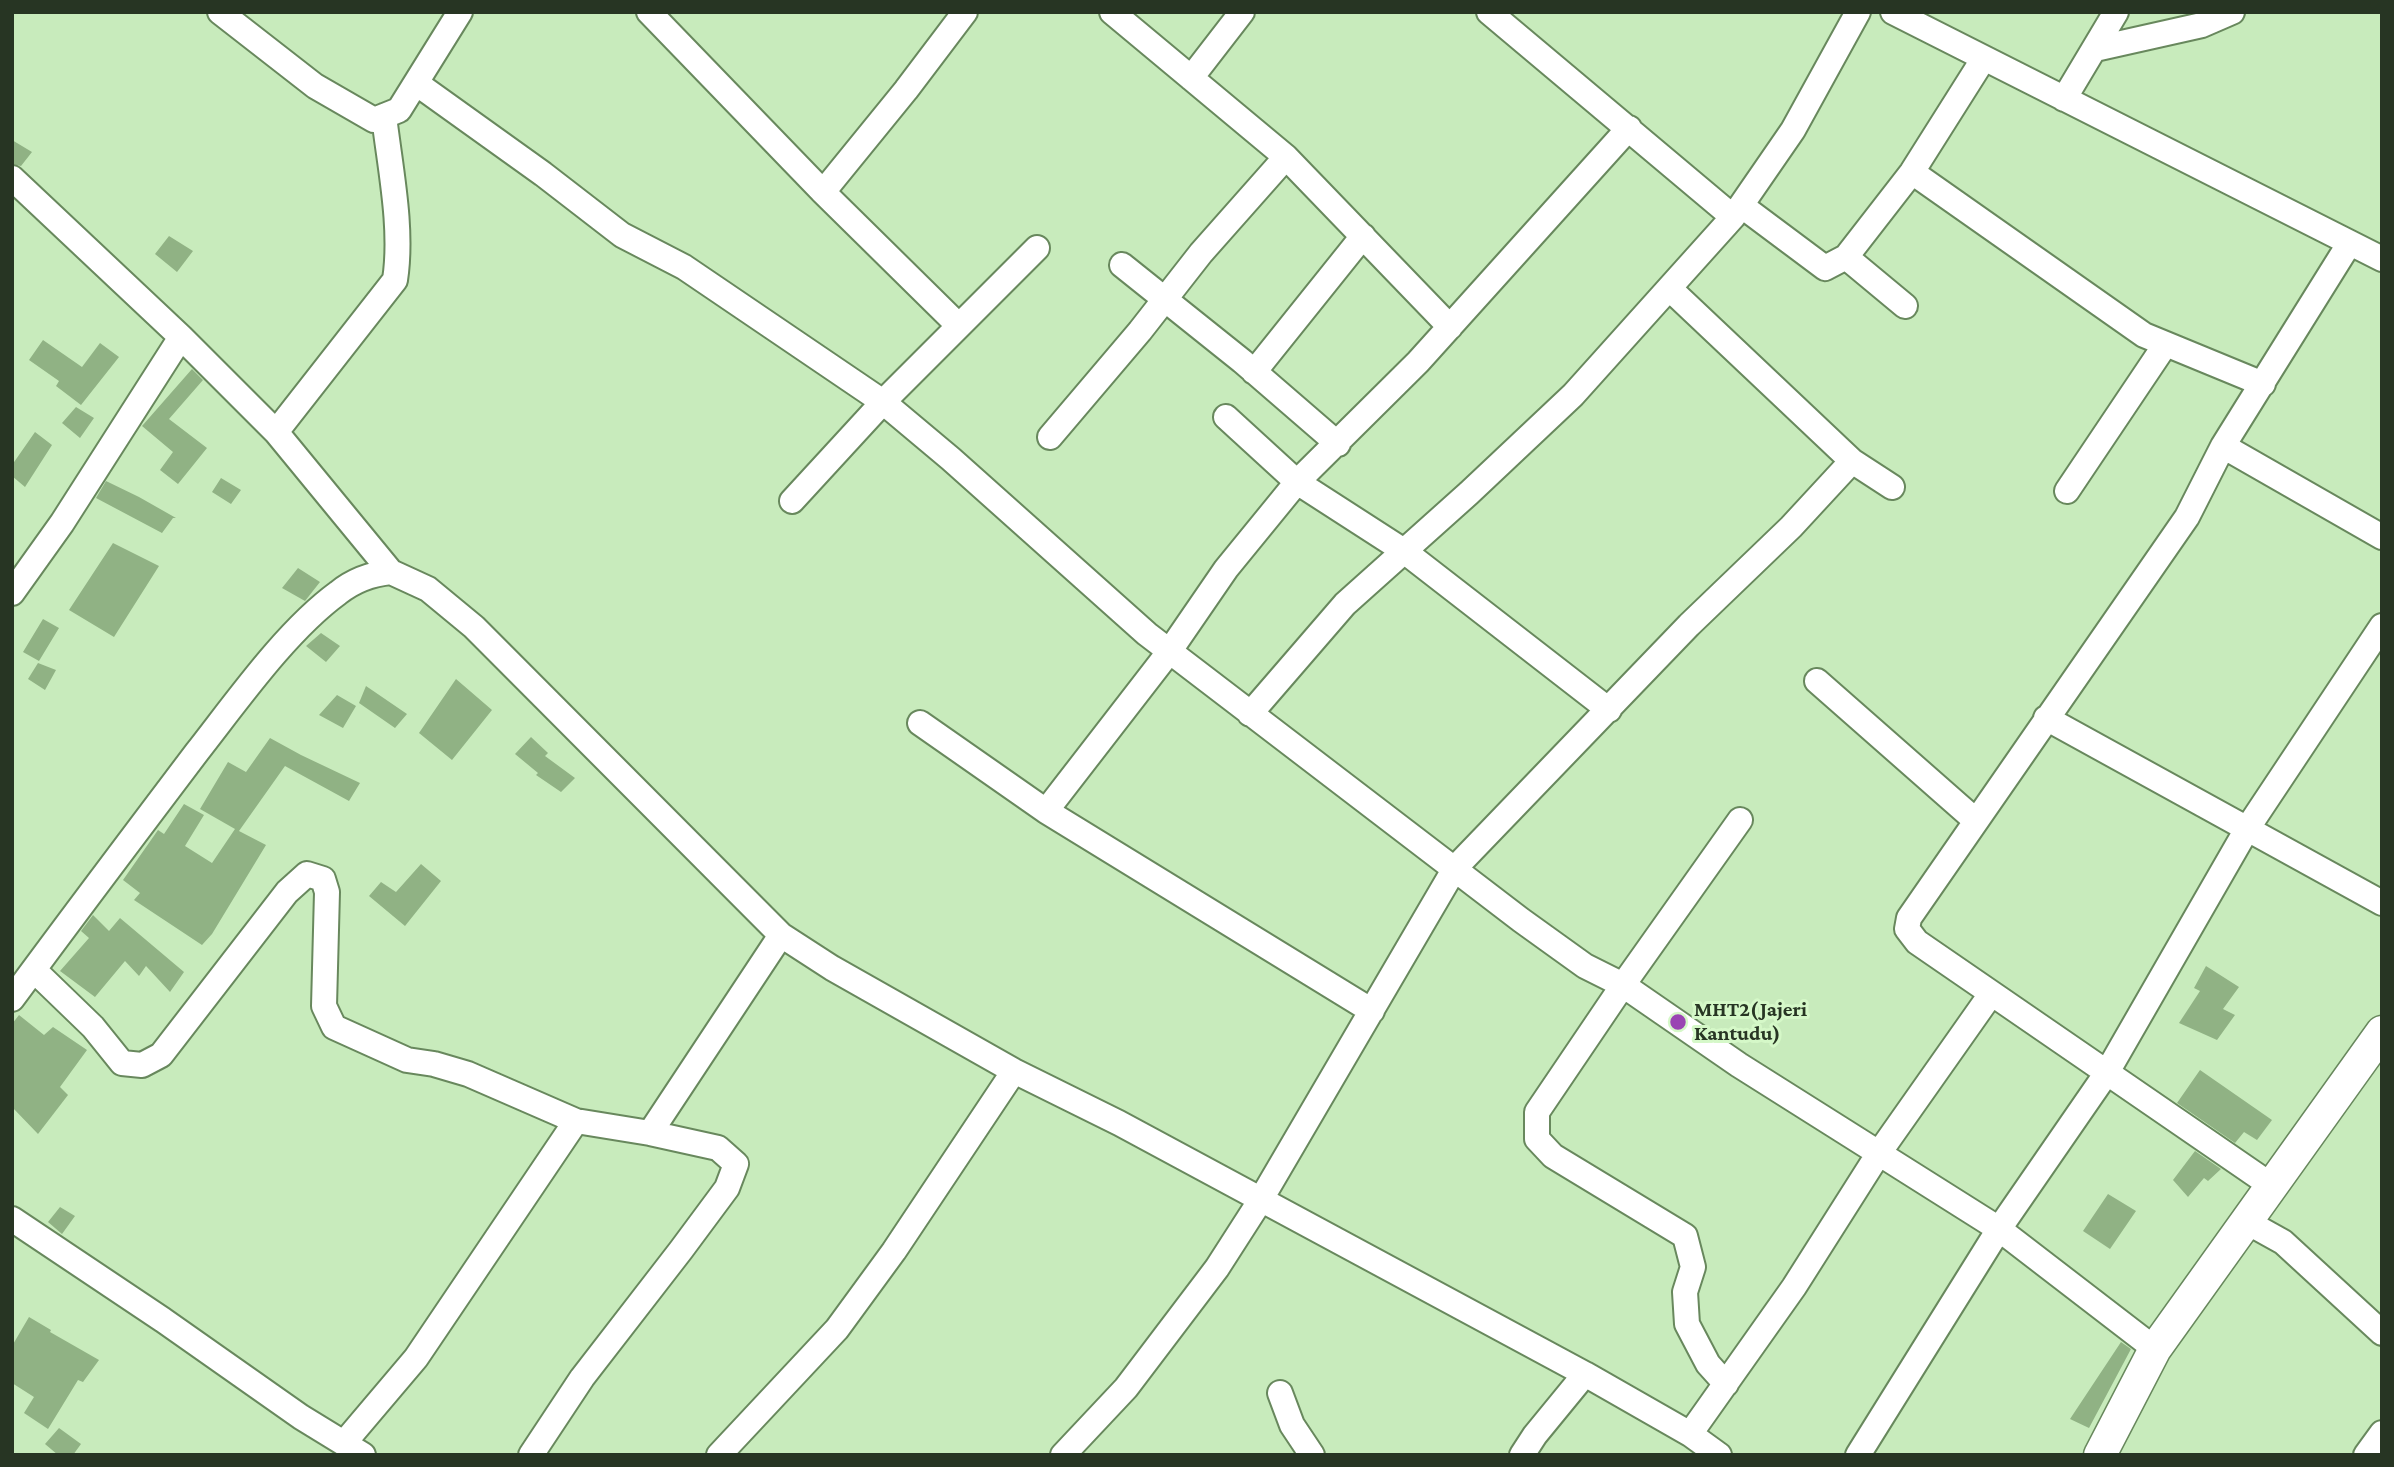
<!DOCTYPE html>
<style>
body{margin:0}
#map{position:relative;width:2394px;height:1467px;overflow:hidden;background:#c8ebbc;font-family:"Crimson Pro",serif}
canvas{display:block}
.frame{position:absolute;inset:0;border:14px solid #273523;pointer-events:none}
</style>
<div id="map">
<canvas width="2394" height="1467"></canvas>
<div class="frame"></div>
</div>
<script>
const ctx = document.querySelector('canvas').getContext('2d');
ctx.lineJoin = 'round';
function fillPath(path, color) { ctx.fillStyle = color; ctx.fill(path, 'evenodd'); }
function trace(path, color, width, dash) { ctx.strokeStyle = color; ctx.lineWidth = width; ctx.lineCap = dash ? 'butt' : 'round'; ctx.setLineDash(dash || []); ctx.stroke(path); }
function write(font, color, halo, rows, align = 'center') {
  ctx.font = font + ' "Crimson Pro",serif'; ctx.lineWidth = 6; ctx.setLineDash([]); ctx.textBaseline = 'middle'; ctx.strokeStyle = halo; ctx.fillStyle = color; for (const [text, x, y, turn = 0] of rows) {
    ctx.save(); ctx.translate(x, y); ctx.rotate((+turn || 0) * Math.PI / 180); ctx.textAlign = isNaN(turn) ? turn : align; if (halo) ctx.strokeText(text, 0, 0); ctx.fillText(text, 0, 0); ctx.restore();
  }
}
const building = new Path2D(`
 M 12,140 L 32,152 L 21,166 L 12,164 Z
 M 169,236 L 193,251 L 177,272 L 155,254 Z
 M 43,340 L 82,367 L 100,343 L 119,357 L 81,405 L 56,386 L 59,381 L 29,360 Z
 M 192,369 L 203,380 L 169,419 L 207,448 L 178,484 L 160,470 L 173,452 L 142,426 Z
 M 76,407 L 94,418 L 80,438 L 62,423 Z
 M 35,432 L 52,445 L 25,487 L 12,476 L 12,465 Z
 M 221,478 L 241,490 L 231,504 L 212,492 Z
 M 106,481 L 139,497 L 176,518 L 173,518 L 162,533 L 96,498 Z
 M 113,543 L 159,566 L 114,637 L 69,610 Z
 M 298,568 L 320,582 L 305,601 L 282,588 Z
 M 43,619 L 59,628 L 39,661 L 23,652 Z
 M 321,633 L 340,646 L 326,662 L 306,646 Z
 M 38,663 L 56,670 L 45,690 L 28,679 Z
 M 456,679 L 492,710 L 452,760 L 419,733 Z
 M 366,686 L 407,714 L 395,728 L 359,703 Z
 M 337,695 L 356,706 L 343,728 L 319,715 Z
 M 531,737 L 548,753 L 545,756 L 575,778 L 561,792 L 536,775 L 538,773 L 515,754 Z
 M 270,738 L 301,755 L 360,783 L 349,801 L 285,766 L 239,831 L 266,845 L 212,934 L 202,945 L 134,900 L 140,893 L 123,880 L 158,830 L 164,834 L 184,804 L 204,815 L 185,846 L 212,863 L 235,829 L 200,809 L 228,762 L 246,772 Z
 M 421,864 L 441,881 L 405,926 L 369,896 L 381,882 L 396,892 Z
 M 93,915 L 109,931 L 120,918 L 184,972 L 170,992 L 146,966 L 139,976 L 125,961 L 95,997 L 60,971 L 89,938 L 81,931 Z
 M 2206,966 L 2239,987 L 2223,1009 L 2235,1015 L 2217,1040 L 2179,1023 L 2200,991 L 2194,988 Z
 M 19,1015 L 44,1035 L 53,1027 L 87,1050 L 60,1087 L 68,1095 L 38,1134 L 12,1107 L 12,1024 Z
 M 2200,1070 L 2272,1120 L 2257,1140 L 2244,1132 L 2235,1143 L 2177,1103 Z
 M 2195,1151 L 2221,1169 L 2208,1181 L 2204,1178 L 2188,1197 L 2173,1180 Z
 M 2108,1194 L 2136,1211 L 2110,1249 L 2083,1231 Z
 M 60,1207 L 75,1216 L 62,1234 L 48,1222 Z
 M 29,1317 L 51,1330 L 50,1332 L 99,1360 L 83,1382 L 78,1380 L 48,1429 L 24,1413 L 34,1397 L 12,1383 L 12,1346 Z
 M 2121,1342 L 2131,1349 L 2089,1428 L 2070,1419 Z
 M 59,1428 L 81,1444 L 73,1455 L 58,1455 L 45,1444 Z`);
const minor = new Path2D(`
 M 220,12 L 315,86 L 374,120 L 399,110 L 460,12
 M 649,12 L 823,192 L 958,325
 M 1112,12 L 1286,157 L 1450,327
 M 1489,12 L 1733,217
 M 1893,12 L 2382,259
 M 2095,49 L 2202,25 L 2232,12
 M 1191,78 L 1242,12
 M 416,83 L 543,174 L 622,235 L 684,267 L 883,402 L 951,459 L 1147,634 L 1521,920 L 1585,966 L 1623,985 L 1739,1065 L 1999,1229 L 2155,1349
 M 2064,99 L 2116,12
 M 1912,172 L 2144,335 L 2263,384
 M 12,178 L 181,337 L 276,432 L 391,572 L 428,589 L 474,627 L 781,935 L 832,968 L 1014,1071 L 1119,1123 L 1585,1374 L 1690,1434 L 1719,1455
 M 823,192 L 906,90 L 965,12
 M 1742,206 L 1825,268 L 1846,257 L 1912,172 L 1984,58
 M 1846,257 L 1905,306
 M 1122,265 L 1242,361 L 1338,444
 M 1670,289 L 1852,461 L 1892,487
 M 1254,372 L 1363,236
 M 1226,417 L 1297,482 L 1404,551 L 1609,710
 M 276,432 L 395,280 C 403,228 390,168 384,116
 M 1050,437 L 1140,331 L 1201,253 L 1286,157
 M 2223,446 L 2382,537
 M 2067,491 L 2165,345
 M 792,501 L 883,402 L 1037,248
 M 12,593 L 62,523 L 181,337
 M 1817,681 L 1975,820
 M 1250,714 L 1345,604 L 1469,493 L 1573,395 L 1733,217 L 1793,130 L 1858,12
 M 2046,718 L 2382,903
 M 920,723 L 1046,811 L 1372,1011
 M 1046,811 L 1169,652 L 1226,569 L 1297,482 L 1418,362 L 1629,128
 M 34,970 L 93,1027 L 122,1063 L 142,1065 L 161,1055 L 287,892 L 307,874 L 323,879 L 327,892 L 324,1006 L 334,1027 L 407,1060 L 434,1064 L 468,1074 L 576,1121 L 650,1133 L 718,1148 L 736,1164 L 727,1188 L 681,1250 L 582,1378 L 531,1455
 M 12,999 C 73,916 135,834 197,752 C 237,701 286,631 338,593 C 354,580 371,574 391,572
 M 650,1133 L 781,935
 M 2272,1186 L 1917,942 L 1907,929 L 1909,918 L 2187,517 L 2223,446 L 2349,244
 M 12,1219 L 163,1320 L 301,1417 L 363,1455
 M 2247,1222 L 2283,1242 L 2382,1333
 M 1726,1384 L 1708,1364 L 1687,1324 L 1685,1292 L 1693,1267 L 1685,1236 L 1553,1156 L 1537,1139 L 1537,1112 L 1623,985 L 1740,820
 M 1280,1393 L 1292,1425 L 1312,1455
 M 1690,1434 L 1794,1287 L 1879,1153 L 1991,994
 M 344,1443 L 416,1358 L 576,1121
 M 719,1455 L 837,1329 L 894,1251 L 1014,1071
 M 1063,1455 L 1126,1388 L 1217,1268 L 1260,1201 L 1455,868 L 1689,625 L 1791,527 L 1852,461
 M 1522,1455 L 1535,1435 L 1585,1374
 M 1858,1455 L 1999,1229 L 2106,1074 L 2247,829 L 2382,626
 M 2366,1455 L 2382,1433`);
const tertiary = new Path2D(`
 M 2100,1455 L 2155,1349 L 2382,1032`);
const markers = [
 [1678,1022,9,"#9a45b3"]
];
const poiNames = [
 ["MHT2(Jajeri",1694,1010],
 ["Kantudu)",1694,1034]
];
fillPath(building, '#90b284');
trace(minor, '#68885d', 28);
trace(tertiary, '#68885d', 35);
trace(minor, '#fff', 24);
trace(tertiary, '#fff', 32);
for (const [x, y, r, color] of markers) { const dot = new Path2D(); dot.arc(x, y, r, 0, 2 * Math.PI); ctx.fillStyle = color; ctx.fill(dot); trace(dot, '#d5f8c8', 2.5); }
write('bold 21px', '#273523', '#d5f8c8', poiNames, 'left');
</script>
